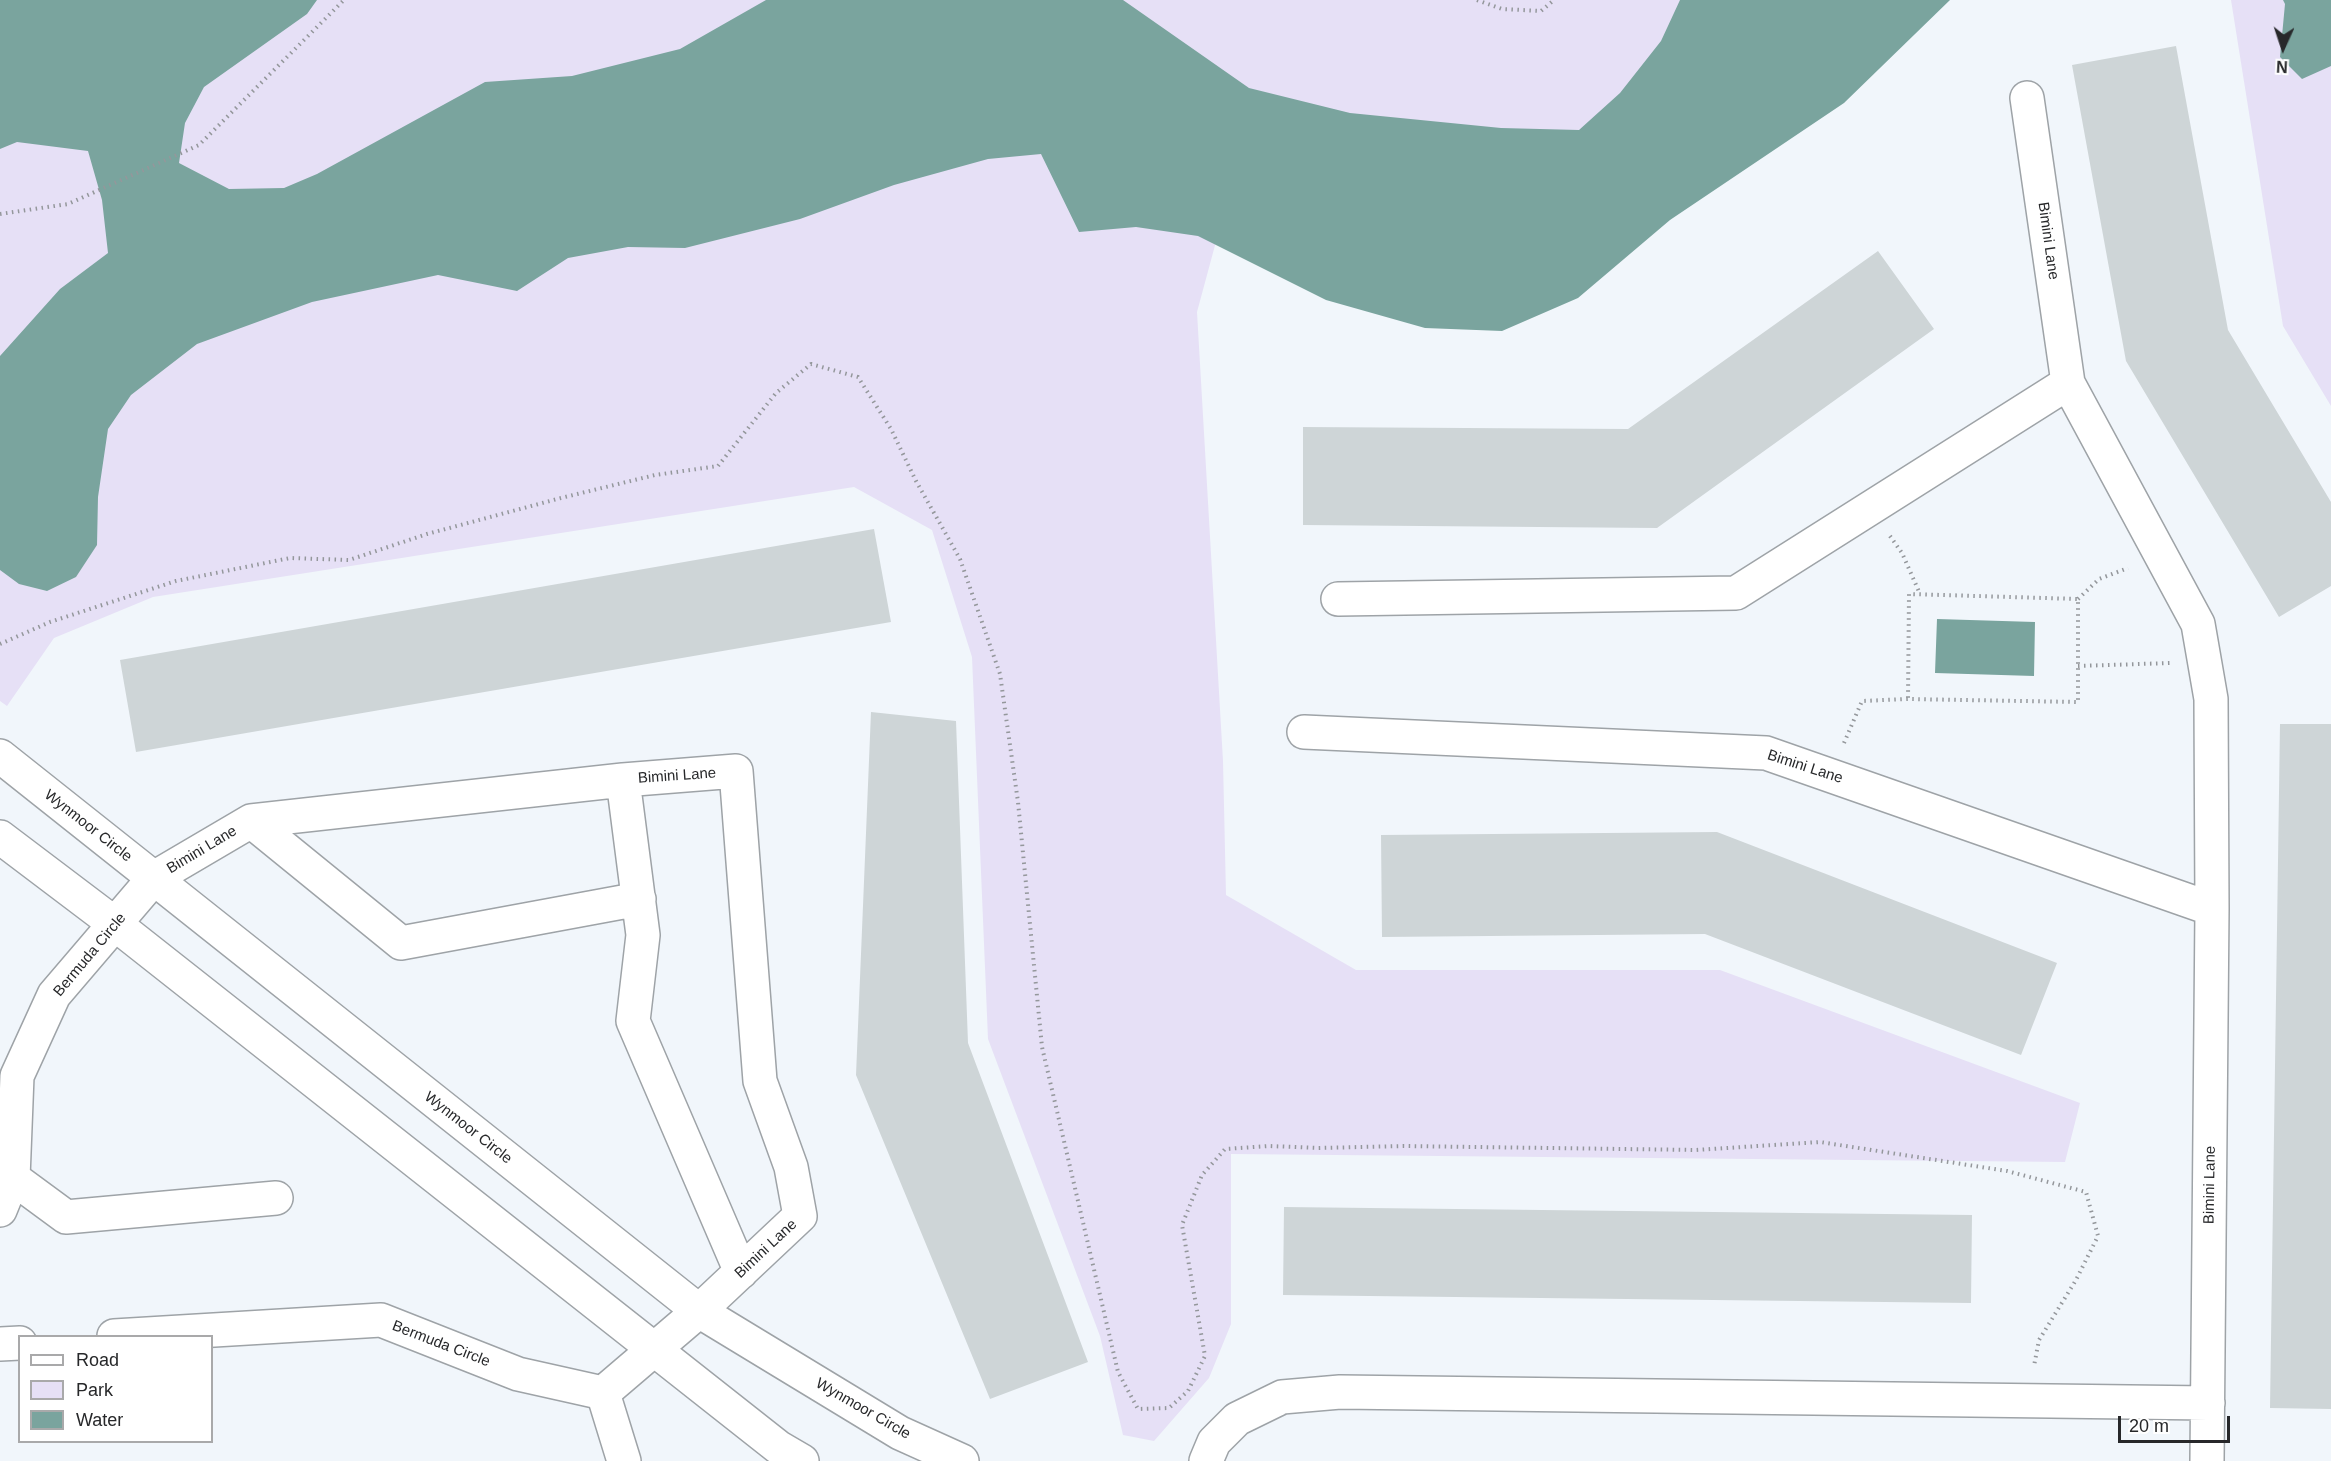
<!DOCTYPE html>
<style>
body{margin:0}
#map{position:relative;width:2331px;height:1461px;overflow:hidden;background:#f1f6fb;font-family:Arial,sans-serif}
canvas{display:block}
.legend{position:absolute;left:18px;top:1335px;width:195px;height:108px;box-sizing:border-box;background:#fff;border:2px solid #a9a9aa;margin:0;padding:8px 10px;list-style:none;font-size:18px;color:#27282a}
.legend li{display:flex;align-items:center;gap:12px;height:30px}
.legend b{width:30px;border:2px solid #a9a9aa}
.north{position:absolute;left:2253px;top:18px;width:60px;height:60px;-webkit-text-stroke:4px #fff;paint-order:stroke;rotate:183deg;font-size:16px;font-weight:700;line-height:24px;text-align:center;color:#27282a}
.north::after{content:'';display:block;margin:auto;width:21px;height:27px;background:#27282a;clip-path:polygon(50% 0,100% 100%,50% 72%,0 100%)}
.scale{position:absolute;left:2118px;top:1416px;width:112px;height:27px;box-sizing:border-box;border:3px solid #27282a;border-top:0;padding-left:8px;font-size:18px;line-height:21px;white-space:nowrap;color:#27282a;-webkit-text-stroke:4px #fff;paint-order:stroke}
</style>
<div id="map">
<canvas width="2331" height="1461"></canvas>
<ul class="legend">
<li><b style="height:8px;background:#fff"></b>Road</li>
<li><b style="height:16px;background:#e6e0f6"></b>Park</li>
<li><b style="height:16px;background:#7aa49e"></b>Water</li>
</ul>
<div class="north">N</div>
<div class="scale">20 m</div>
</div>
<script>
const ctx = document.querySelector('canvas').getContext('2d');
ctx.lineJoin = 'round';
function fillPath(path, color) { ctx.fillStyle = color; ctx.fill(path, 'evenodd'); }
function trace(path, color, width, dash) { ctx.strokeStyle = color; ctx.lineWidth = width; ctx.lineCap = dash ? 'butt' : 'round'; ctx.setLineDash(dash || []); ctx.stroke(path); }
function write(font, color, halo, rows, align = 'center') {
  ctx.font = font + ' Arial,sans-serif'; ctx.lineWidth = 6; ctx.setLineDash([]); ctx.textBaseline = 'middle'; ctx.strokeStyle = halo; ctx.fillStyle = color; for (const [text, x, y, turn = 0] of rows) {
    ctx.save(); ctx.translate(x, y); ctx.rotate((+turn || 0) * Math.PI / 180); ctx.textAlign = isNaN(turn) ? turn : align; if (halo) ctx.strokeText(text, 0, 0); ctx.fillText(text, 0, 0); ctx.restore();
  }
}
const green = new Path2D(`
 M 0,0 L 1817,0 L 1611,219 L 1224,212 L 1197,312 L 1223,761 L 1226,895 L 1356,970 L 1720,970 L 2080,1103 L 2065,1162 L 1231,1154 L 1231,1324 L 1209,1378 L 1154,1441 L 1123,1435 L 1100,1336 L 988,1039 L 972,657 L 932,530 L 854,487 L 153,597 L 54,638 L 7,706 L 0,701 Z
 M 2231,0 L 2331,0 L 2331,406 L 2283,326 Z`);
const water = new Path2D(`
 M 0,0 L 317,0 L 307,14 L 204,87 L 185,123 L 179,163 L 229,189 L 284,188 L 317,174 L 485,82 L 572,76 L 680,49 L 766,0 L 1123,0 L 1249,88 L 1350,113 L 1501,128 L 1579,130 L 1620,93 L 1661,41 L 1680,0 L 1950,0 L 1844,103 L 1670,220 L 1578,298 L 1502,331 L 1425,328 L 1326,300 L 1198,236 L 1136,227 L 1079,232 L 1041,154 L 988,159 L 894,185 L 800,219 L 685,248 L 628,247 L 568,258 L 517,291 L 438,275 L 312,302 L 197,344 L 131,395 L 108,429 L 98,497 L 97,545 L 76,577 L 47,591 L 19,584 L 0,570 L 0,356 L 60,289 L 108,253 L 102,200 L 88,151 L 17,142 L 0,149 Z
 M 2283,0 L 2331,0 L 2331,66 L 2302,79 L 2280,57 L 2285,4 Z
 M 1937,619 L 2035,622 L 2034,676 L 1935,673 Z`);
const building = new Path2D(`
 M 2176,46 L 2228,330 L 2331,502 L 2331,586 L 2279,617 L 2126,361 L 2072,65 Z
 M 1878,251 L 1934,329 L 1657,528 L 1303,525 L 1303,427 L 1628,429 Z
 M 874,529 L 891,622 L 136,752 L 120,660 Z
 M 871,712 L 956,721 L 968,1043 L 1088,1362 L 990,1399 L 856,1075 Z
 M 2280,724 L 2331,724 L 2331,1409 L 2270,1408 Z
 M 1717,832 L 2057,963 L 2021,1055 L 1705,934 L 1382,937 L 1381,835 Z
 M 1284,1207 L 1972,1215 L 1971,1303 L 1283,1295 Z`);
const path = new Path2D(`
 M 1477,0 L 1502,9 L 1541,11 L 1554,0
 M 0,214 L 68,204 L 199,145 L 344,0
 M 1890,536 L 1902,553 L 1920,594
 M 2078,599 L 2099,579 L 2128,568
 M 0,644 L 50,622 L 176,581 L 290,558 L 349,560 L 427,534 L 561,498 L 655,475 L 718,466 L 776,393 L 811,364 L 858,377 L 891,429 L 916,481 L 960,559 L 1000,674 L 1018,802 L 1042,1047 L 1118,1372 L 1138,1409 L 1169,1408 L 1188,1391 L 1205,1356 L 1182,1225 L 1202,1175 L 1225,1149 L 1269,1146 L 1318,1148 L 1404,1146 L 1696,1150 L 1820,1142 L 2007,1171 L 2086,1192 L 2098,1236 L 2076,1280 L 2039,1340 L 2034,1366
 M 2078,666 L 2170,663
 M 1844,743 L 1862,701 L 1908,699 L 2078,702 L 2078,599 L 1909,594 L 1908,699`);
const minor = new Path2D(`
 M 2027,98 L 2068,383 L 2198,624 L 2211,699 L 2212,909 L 2207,1461
 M 1338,599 L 1736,593 L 2068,383
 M 1304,732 L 1766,753 L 2212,909
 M 0,756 L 699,1311 L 900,1433 L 962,1461
 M 623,780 L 643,935 L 633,1021 L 741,1272
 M 251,821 L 401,943 L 639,899
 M 0,837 L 115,924 L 778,1447 L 802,1461
 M 13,1178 L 66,1217 L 276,1198
 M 0,1210 L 13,1178 L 17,1076 L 54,995 L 154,878 L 251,821 L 623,780 L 736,771 L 760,1081 L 791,1167 L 800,1216 L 699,1311 L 603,1393 L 518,1374 L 381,1320 L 114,1336
 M 0,1344 L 20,1343
 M 603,1393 L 624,1461
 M 1206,1461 L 1214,1442 L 1237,1419 L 1282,1397 L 1340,1392 L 2208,1403`);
const streetNames = [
 ["Bimini Lane",2048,241,82],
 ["Bimini Lane",1805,767,18],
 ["Bimini Lane",677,776,-4],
 ["Wynmoor Circle",88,826,38],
 ["Bimini Lane",202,850,-31],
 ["Bermuda Circle",90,955,-50],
 ["Wynmoor Circle",468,1128,38],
 ["Bimini Lane",2210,1185,-89],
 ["Bimini Lane",766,1249,-43],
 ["Bermuda Circle",441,1344,21],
 ["Wynmoor Circle",863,1409,30]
];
fillPath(green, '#e6e0f6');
fillPath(water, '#7aa49e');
fillPath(building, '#ced5d7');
trace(minor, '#9ea3a7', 36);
trace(path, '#94979b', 4, [1.5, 4.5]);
trace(minor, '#fff', 33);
write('15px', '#27282a', '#fff', streetNames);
</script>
